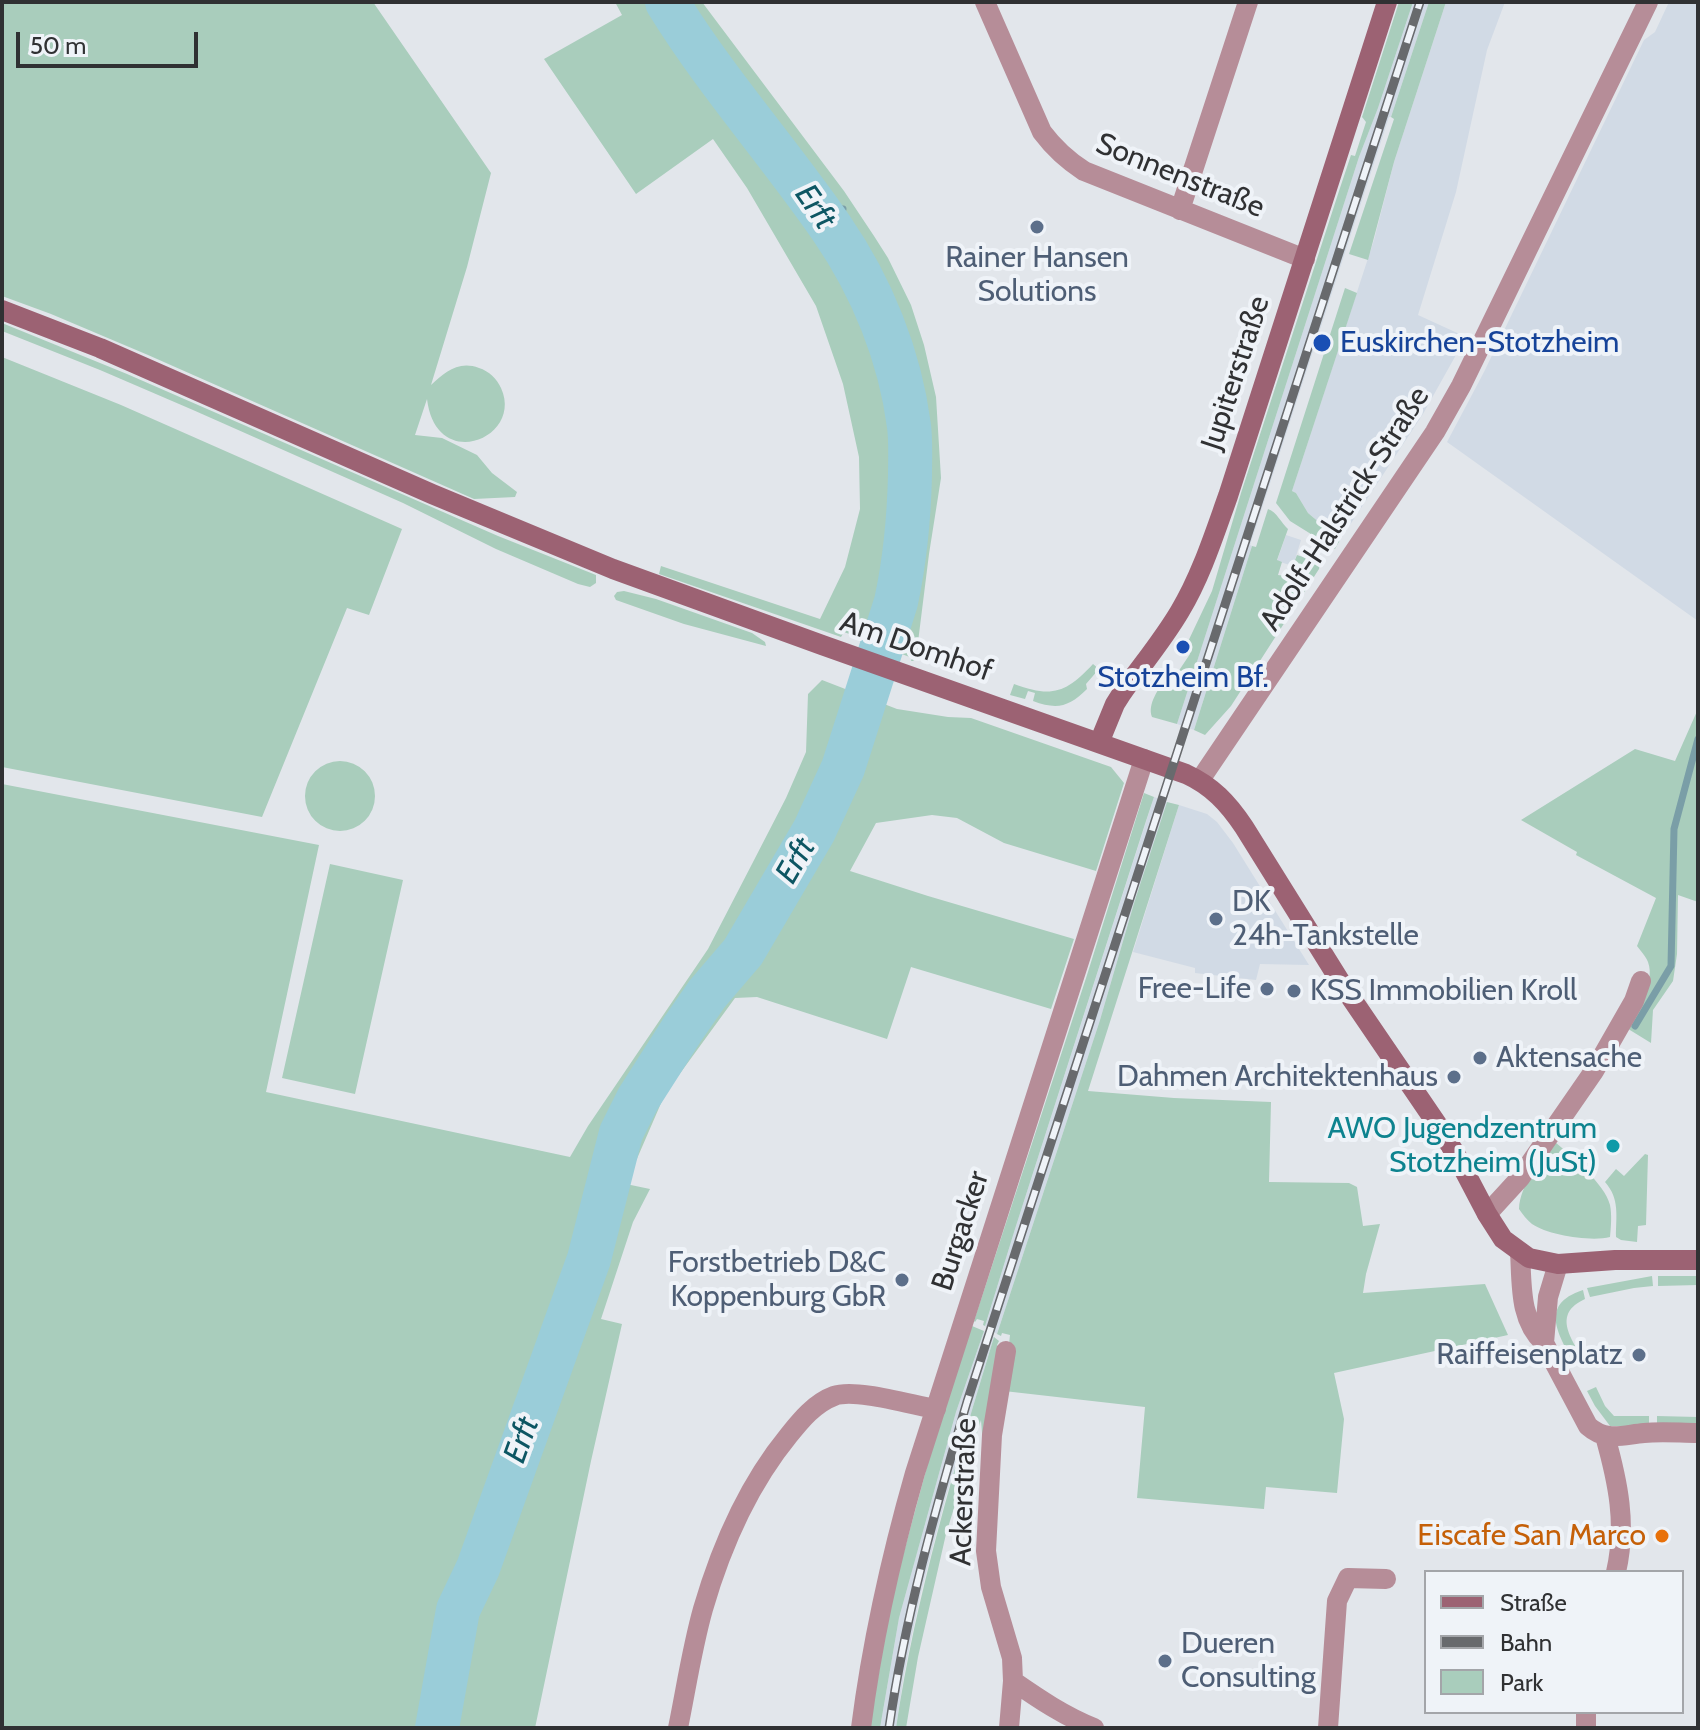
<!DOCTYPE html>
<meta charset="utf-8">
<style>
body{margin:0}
#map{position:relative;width:1700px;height:1730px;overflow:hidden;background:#e2e6eb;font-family:Cabin,sans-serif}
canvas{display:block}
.frame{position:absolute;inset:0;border:4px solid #303133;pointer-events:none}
.legend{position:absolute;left:1424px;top:1570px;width:260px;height:144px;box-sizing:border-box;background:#eff3f8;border:2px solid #a3a5a9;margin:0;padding:10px 14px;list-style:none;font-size:24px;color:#303133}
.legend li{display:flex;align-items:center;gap:16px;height:40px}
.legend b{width:40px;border:2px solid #a3a5a9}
.scale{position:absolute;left:16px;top:32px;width:182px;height:36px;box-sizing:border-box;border:4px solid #303133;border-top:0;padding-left:10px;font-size:24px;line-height:28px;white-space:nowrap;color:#303133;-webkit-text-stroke:6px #eff3f8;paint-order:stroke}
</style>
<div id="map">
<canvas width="1700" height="1730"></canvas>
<div class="frame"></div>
<ul class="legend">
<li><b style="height:10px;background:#9c6273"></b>Straße</li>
<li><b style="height:10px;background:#686a6d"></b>Bahn</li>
<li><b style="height:22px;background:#a9cdbc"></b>Park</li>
</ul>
<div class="scale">50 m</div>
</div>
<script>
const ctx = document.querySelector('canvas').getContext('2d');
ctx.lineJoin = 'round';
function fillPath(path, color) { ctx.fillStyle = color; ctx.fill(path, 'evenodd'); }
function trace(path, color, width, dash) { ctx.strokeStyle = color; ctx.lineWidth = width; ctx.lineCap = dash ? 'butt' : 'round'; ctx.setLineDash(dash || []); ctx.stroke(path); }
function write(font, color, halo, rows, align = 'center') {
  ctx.font = font + ' Cabin,sans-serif'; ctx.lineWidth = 8; ctx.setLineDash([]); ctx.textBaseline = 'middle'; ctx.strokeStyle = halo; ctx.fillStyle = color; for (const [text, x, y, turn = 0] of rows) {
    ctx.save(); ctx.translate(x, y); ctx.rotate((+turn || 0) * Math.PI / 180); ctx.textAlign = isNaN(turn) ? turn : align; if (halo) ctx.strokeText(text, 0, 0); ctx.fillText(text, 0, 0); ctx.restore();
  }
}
const built = new Path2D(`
 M 1413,2 L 1429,2 L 1391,117 L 1389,117 L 1250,545 L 1252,546 L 1194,730 L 1177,724 L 1359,157 L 1378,108 Z
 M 1446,2 L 1505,2 L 1487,50 L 1456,192 L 1418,315 L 1466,337 L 1423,414 L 1340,540 L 1308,513 L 1296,493 L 1292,491 L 1374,240 L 1394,162 Z
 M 1669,2 L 1698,2 L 1698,621 L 1447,442 L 1484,372 L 1644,40 L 1655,32 Z
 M 1286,535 L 1301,540 L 1293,566 L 1277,561 Z
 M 1154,797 L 1167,802 L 1135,900 L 1100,1020 L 997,1334 L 985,1326 L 1015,1229 Z
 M 1179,805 L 1207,814 L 1217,822 L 1233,843 L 1309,965 L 1260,964 L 1256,980 L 1195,973 L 1195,968 L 1133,952 Z
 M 984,1331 L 994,1337 L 945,1500 L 920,1596 L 904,1674 L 896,1728 L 880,1728 L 899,1618 L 956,1412 Z`);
const green = new Path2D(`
 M 2,2 L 373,2 L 491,173 L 467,267 L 431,385 C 444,373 458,360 479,368 C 489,371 497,379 501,388 C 524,438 436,474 427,399 L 415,435 L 442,438 L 477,455 L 492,473 L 517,492 L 515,497 L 474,499 L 148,355 L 51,314 L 2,296 Z
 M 615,2 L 702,2 L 844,191 L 874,236 L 888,258 L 911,305 L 924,345 L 936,397 L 941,478 L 929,554 L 916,658 L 913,661 L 911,661 L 912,658 L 892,650 L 912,556 L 899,510 L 896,555 L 889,593 L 873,643 L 844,632 L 841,637 L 659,574 L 661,566 L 820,619 L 845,567 L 860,509 L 859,457 L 843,384 L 816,306 L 747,188 L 713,139 L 636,194 L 544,59 L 622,15 Z
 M 1399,2 L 1413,2 L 1378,108 L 1359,157 L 1177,724 L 1152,717 C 1147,704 1159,689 1166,677 L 1172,681 L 1190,654 L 1184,650 L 1212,591 L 1241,493 L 1339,191 L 1351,155 L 1355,156 L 1366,122 L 1362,117 Z
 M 1429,2 L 1446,2 L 1394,162 L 1368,260 L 1349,254 L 1394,119 L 1391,117 Z
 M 1345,288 L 1357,293 L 1292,491 L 1296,493 L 1308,513 L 1340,540 L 1335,549 L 1290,521 L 1276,503 Z
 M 2,323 L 127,374 L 498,536 L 596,575 L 596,583 L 590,587 L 578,584 L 496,549 L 403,503 L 193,410 L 100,370 L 2,331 Z
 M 2,357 L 121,405 L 402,529 L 369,615 L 347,608 L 262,817 L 2,767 Z
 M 1268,509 C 1277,512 1281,523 1288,529 L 1277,560 L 1282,562 L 1278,575 L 1285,576 L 1289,565 L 1293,565 L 1297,555 L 1312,560 L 1314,557 L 1320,564 L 1319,569 L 1231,706 L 1205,735 L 1194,730 L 1252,546 L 1256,547 Z
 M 624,591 L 656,599 L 752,633 L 765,642 L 766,646 L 684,624 L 616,600 L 614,596 L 617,592 Z
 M 1093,664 L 1099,669 L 1086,684 L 1087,689 C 1069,707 1057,710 1033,701 L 1035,693 L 1028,691 L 1025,699 L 1010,695 L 1014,684 C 1052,698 1066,693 1093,664 Z
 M 822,680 L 897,709 L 948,717 L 971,718 L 1111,767 L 1124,783 L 1096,871 L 1004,843 L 957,818 L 932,815 L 876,823 L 850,871 L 928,896 L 1074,939 L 1051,1009 L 911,967 L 887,1039 L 757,997 L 735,998 L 665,1094 L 626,1184 L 650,1189 L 633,1222 L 601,1319 L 622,1324 L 591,1461 L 535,1728 L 2,1728 L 2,784 L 319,845 L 266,1092 L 570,1157 L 588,1126 L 708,949 L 752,864 L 786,798 L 806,752 L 808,694 Z
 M 1698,709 L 1698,902 L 1678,895 L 1677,954 L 1673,981 L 1653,1010 L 1651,1043 L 1625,1027 C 1635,1009 1656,984 1648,962 C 1646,957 1641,951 1637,946 L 1656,898 L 1576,855 L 1577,852 L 1521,820 L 1635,749 L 1675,761 Z
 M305 796a35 35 0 1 1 70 0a35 35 0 1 1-70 0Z
 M 1144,793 L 1154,797 L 1146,821 L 1015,1229 L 985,1326 L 983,1325 L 984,1321 L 977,1319 L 975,1322 L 974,1321 L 1087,975 Z
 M 1167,802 L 1179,805 L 1088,1091 L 1174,1098 L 1271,1102 L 1269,1182 L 1349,1183 L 1357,1187 L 1363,1226 L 1380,1224 L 1366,1274 L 1363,1293 L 1485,1284 L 1508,1335 L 1334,1373 L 1344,1419 L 1337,1493 L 1266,1487 L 1264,1509 L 1137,1498 L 1145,1407 L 1004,1391 L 1010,1335 L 1002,1333 L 1001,1336 L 997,1334 L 1100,1020 L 1135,900 Z
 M 330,864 L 403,880 L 355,1094 L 282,1078 Z
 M 1555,1142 C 1571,1156 1605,1184 1610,1205 C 1612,1215 1611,1227 1610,1237 C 1591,1242 1548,1235 1532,1224 C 1527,1220 1523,1215 1519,1209 C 1520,1184 1541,1161 1555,1142 Z
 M 1645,1154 L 1648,1155 L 1646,1225 L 1638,1226 L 1637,1242 L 1621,1240 L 1616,1237 C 1616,1216 1620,1199 1605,1182 L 1616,1169 L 1624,1176 Z
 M 1652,1276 L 1653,1286 L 1634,1288 L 1590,1297 L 1587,1288 Z
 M 1658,1276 L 1698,1276 L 1698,1285 L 1658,1286 Z
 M 1583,1290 L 1585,1299 C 1552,1314 1571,1338 1584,1361 L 1575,1366 C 1560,1336 1537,1305 1583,1290 Z
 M 972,1326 L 984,1331 L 956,1412 L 899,1618 L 880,1728 L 869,1728 L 893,1592 L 931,1452 Z
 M 994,1337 L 999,1341 L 997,1345 L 999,1351 L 983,1446 L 981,1420 L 946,1534 L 918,1657 L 906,1728 L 896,1728 C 916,1594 955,1466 994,1337 Z
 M 1596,1387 L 1605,1406 L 1614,1416 L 1649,1416 L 1649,1426 L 1610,1426 L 1595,1406 L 1587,1391 Z
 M 1657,1416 L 1698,1417 L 1698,1426 L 1657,1426 Z`);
const stream = new Path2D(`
 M 815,205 L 843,209
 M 1635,1026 L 1671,966 L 1674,829 L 1698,739`);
const river = new Path2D(`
 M 437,1728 L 458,1610 L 478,1568 L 589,1259 L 621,1133 L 638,1099 L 682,1030 L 707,994 L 743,952 L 814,831 L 843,768 L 896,602 C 905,560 909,518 910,475 C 910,459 911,442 909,426 C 900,356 872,287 832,229 C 779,152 716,82 667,2`);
const street = new Path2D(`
 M 985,2 L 1042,132 C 1054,148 1067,160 1084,171 L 1305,259
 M 1180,210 L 1248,2
 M 1200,780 L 1410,469 L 1435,432 L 1461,386 L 1648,2
 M 1487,1214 L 1520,1178 L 1594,1071 L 1634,1001 L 1641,981
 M 1520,1252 C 1522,1284 1519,1320 1544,1343 L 1588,1426 C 1606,1442 1622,1435 1644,1433 C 1662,1431 1680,1433 1698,1433
 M 1544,1343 L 1548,1297 L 1558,1264
 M 1006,1351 L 992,1435 L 986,1551 L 991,1587 L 1012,1658 L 1013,1681 L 1009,1728
 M 1605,1436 C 1618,1482 1627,1525 1616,1572
 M 1013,1681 C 1039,1699 1064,1716 1094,1728
 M 678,1728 C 686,1689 692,1648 703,1609 C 721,1547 748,1485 789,1435 C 801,1420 815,1403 834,1396 C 855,1388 912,1405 936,1409
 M 861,1728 C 872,1642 891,1557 915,1473 L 1144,759
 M 1328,1728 L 1337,1601 L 1348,1578 L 1386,1579
 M 1586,1728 L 1586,1712`);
const secondary = new Path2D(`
 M 2,310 L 100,348 L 432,494 L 613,569 L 822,645 L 1186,774 C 1212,786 1228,803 1244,827 L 1345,989 L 1439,1127 L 1455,1153 L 1487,1214 L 1503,1239 L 1529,1258 L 1558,1264 L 1615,1260 L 1698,1260
 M 1099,743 L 1115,704 L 1122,693 C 1141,666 1163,640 1180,611 C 1201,576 1214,535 1228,496 L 1387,2`);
const rail = new Path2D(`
 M 889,1728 C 905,1617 935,1510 967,1402 L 1420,2`);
const markers = [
 [1037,227,8,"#5c6f8a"],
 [1322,343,10,"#1a4fb4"],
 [1183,647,8,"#1a4fb4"],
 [1216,919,8,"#5c6f8a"],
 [1267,989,8,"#5c6f8a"],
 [1294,991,8,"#5c6f8a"],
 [1480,1058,8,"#5c6f8a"],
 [1454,1077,8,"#5c6f8a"],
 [1613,1146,8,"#0f9aa8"],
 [902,1280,8,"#5c6f8a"],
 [1639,1355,8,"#5c6f8a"],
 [1662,1536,8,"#e8710a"],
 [1165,1661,8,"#5c6f8a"]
];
const streetNames = [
 ["Sonnenstraße",1180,176,22],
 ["Jupiterstraße",1236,373,-72],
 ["Adolf-Halstrick-Straße",1345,509,-57],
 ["Am Domhof",916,647,19],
 ["Burgacker",961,1231,-72],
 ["Ackerstraße",964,1492,-88]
];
const serviceNames = [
 ["Rainer Hansen",1037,258,"center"],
 ["Solutions",1037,292,"center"],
 ["DK",1232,902],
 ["24h-Tankstelle",1232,936],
 ["Free-Life",1251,989,"right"],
 ["KSS Immobilien Kroll",1310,991],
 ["Aktensache",1496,1058],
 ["Dahmen Architektenhaus",1438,1077,"right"],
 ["Forstbetrieb D&C",886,1263,"right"],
 ["Koppenburg GbR",886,1297,"right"],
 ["Raiffeisenplatz",1623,1355,"right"],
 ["Dueren",1181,1644],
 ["Consulting",1181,1678]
];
const transitNames = [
 ["Euskirchen-Stotzheim",1340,343],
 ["Stotzheim Bf.",1183,678,"center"]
];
const cultureNames = [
 ["AWO Jugendzentrum",1597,1129],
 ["Stotzheim (JuSt)",1597,1163]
];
const foodNames = [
 ["Eiscafe San Marco",1646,1536]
];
const waterNames = [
 ["Erft",815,207,55],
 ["Erft",796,861,-60],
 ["Erft",522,1440,-70]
];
fillPath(built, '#d1dae5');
fillPath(green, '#a9cdbc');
trace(stream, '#7a9ea7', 7);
trace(river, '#9acdd9', 44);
trace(street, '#b68d98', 20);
trace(secondary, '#9c6273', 20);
trace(rail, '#686a6d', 9);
trace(rail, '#eff3f8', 6, [18]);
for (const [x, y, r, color] of markers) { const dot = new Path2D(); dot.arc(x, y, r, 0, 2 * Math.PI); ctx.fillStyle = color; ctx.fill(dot); trace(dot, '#eff3f8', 3); }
write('30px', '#303133', '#eff3f8', streetNames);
write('30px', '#4e5e75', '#eff3f8', serviceNames, 'left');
write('30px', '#164399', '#eff3f8', transitNames, 'left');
write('30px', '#0d838f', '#eff3f8', cultureNames, 'right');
write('30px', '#c56008', '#eff3f8', foodNames, 'right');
write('italic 32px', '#0d5663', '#eff3f8', waterNames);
</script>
